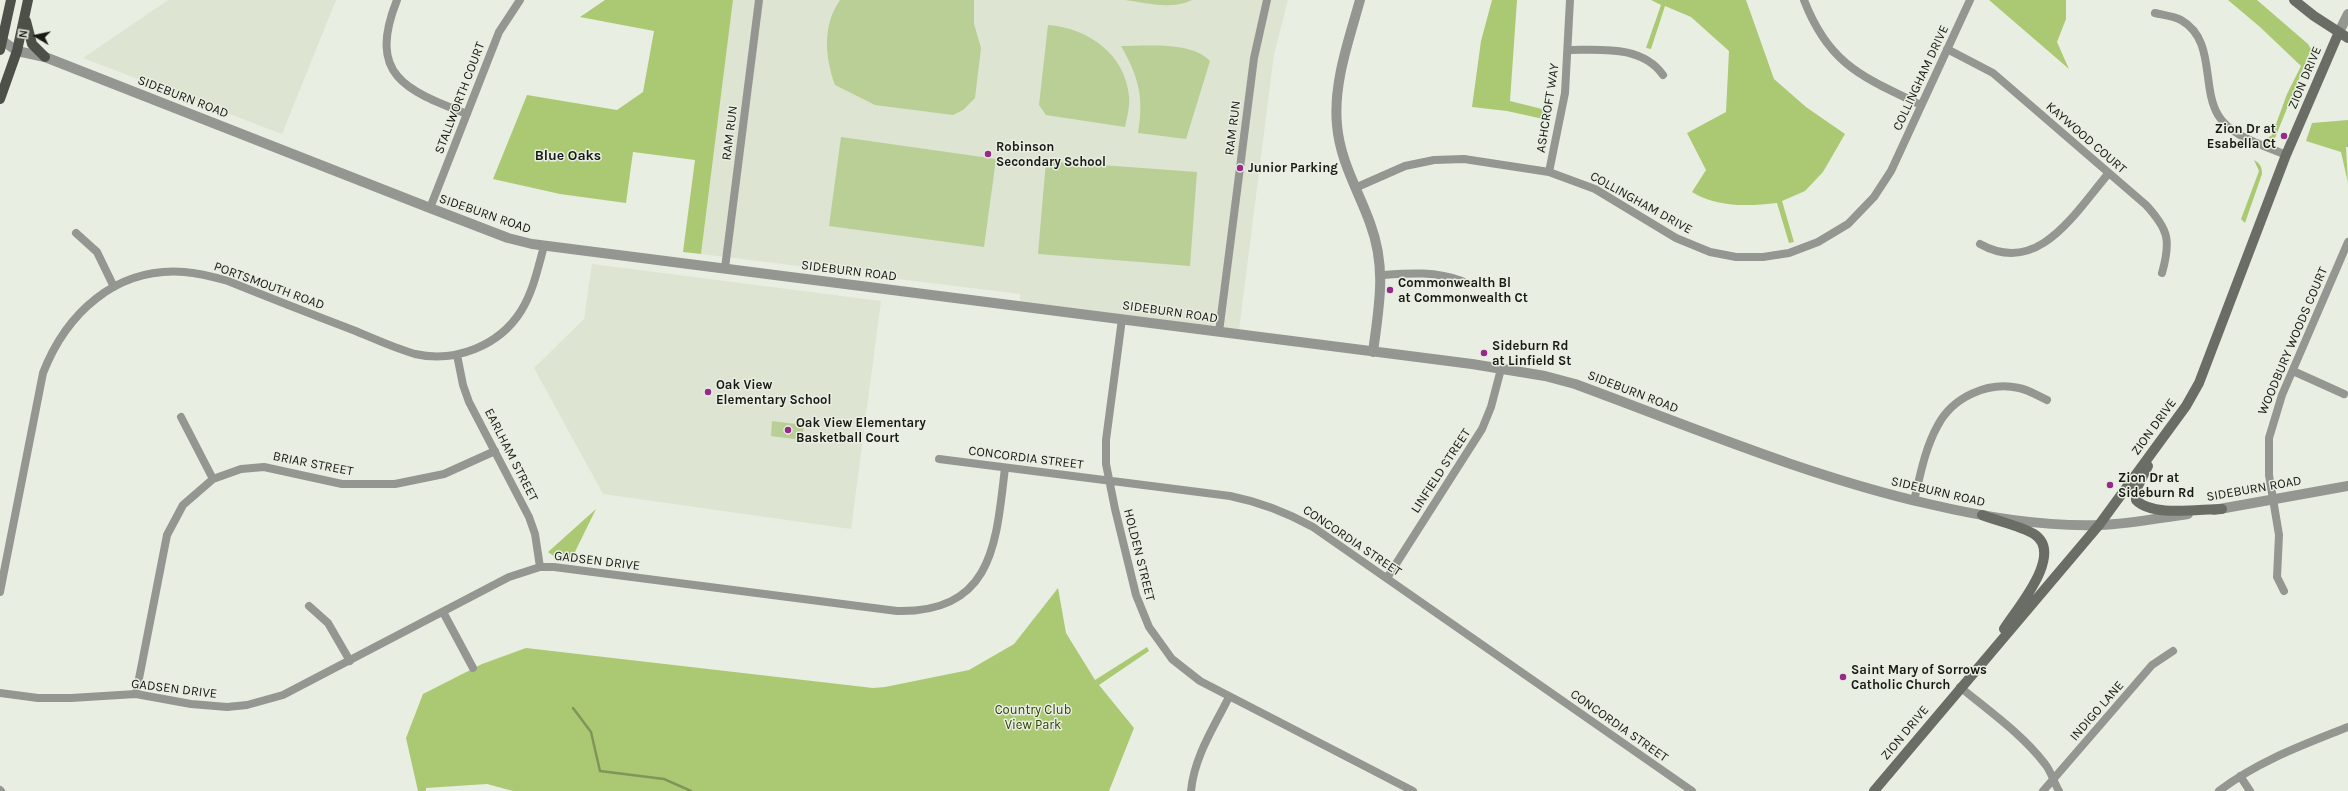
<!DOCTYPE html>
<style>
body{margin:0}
#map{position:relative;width:2348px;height:791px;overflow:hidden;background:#e9eee2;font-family:Karla,sans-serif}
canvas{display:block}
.north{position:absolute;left:16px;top:16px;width:40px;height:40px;-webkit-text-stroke:3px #e9eee2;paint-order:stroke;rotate:279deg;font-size:11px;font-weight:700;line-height:16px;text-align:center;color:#181a15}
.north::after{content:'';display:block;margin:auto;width:14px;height:18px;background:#181a15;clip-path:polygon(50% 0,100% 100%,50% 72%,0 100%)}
</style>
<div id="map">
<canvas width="2348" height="791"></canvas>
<div class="north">N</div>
</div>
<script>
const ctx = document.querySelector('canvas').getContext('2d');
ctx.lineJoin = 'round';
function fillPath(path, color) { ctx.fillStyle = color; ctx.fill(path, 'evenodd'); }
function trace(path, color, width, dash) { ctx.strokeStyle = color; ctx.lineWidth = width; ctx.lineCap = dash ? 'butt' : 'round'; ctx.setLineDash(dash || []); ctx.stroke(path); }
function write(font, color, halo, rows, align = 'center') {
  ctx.font = font + ' Karla,sans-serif'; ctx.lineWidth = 3; ctx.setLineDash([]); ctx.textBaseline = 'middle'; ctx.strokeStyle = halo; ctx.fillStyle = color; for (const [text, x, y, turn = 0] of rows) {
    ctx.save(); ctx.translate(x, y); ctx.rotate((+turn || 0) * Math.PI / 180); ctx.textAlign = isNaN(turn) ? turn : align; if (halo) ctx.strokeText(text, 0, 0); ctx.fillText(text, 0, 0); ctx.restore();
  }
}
const built = new Path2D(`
 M 168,0 L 336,0 L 282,134 L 83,58 Z
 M 733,0 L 1288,0 L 1274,54 L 1239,330 L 1020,302 L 1020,294 L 874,276 L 871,271 L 847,268 L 839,271 L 701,254 Z
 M 592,264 L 881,301 L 851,529 L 603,494 L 534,368 L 584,319 Z`);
const green = new Path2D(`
 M 840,0 L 974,0 L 974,24 L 981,48 L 975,98 L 963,110 L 953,115 L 875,105 L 835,85 C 825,57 822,26 840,0 Z
 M 1125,0 L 1192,0 C 1172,10 1147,3 1125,0 Z
 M 1048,25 C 1088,28 1125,54 1129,96 C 1130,107 1127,117 1125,127 L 1046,115 L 1039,105 Z
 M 1121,46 C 1146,46 1192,41 1210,61 L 1186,139 L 1138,133 C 1144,98 1139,77 1121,46 Z
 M 841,137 L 996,159 L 984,247 L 829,226 Z
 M 1046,161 L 1197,172 L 1190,266 L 1038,254 Z
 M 772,421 L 804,425 L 802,440 L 771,436 Z`);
const forest = new Path2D(`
 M 605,0 L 733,0 L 701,254 L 683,252 L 695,160 L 633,152 L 626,203 L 560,194 L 493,179 L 527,95 L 617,110 L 643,92 L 654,31 L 580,17 Z
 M 1492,0 L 1517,0 L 1510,101 L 1550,111 L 1548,120 L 1507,111 L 1472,107 L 1481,41 Z
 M 1651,0 L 1746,0 L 1774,79 L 1806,107 L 1845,134 L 1823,172 L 1805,191 L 1782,201 L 1794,242 L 1789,243 L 1777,203 C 1750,206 1717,208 1692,192 L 1706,170 L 1687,133 L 1726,112 L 1729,51 L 1691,17 L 1665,6 L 1651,49 L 1646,48 L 1661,5 Z
 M 1989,0 L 2066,0 L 2066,19 L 2057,42 L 2069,69 Z
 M 2228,0 L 2257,0 L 2308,44 L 2311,49 L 2275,138 L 2268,144 L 2262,142 L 2272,135 L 2287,94 L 2301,66 L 2260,27 Z
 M 2348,120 L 2348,147 L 2346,147 L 2348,183 L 2341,152 L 2306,141 L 2312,123 Z
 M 2254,160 C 2260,163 2262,167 2262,174 L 2245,223 L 2241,219 L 2259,171 Z
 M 596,509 L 571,560 L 555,557 L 548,552 Z
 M 1058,588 L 1066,633 L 1095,680 L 1147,647 L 1149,651 L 1099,685 L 1134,728 L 1109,791 L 513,791 L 487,784 L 426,788 L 426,791 L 418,791 L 406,738 L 423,694 L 482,664 L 526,648 L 873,688 L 885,687 L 969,670 L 1014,644 Z`);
const stream = new Path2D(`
 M 573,708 L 591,732 L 600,771 L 664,779 L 691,791`);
const minor = new Path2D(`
 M 397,0 C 367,75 405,90 467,114
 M 1804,0 C 1829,65 1863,77 1921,105
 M 2155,13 C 2163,15 2174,16 2181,20 C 2216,40 2201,86 2218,115 C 2231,137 2264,145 2286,155
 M 1947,49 L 1993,73 L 2146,205 C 2169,230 2171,241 2162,273
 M 1569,50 C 1601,50 1642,45 1663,75
 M 1549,172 L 1565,93 L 1570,0
 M 1355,188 L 1405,166 L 1434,160 L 1464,159 L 1549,172 L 1595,189 L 1676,238 L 1710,252 L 1736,257 L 1763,257 L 1789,253 L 1818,242 L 1848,224 L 1874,197 L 1891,171 L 1970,0
 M 430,208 L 499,32 L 520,0
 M 76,233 L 97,252 L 114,287
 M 1980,244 C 2039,277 2075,212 2109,173
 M 725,268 L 759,0
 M 1382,275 C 1410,273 1435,271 1462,281
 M 1122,319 L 1106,440 L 1106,464 L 1115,509 L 1136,595 L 1149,627 L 1172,659 L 1200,681 L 1413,791
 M 1219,332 L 1254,58 L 1267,0
 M 457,355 L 463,385 L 469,402 L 529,517 L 535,534 L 540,567
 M 2293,371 L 2344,394
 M 181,417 L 213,479
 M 939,459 L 1230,496 C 1260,502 1286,512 1313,527 L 1692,791
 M 1914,501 C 1920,476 1925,448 1938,425 C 1953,397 1988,381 2019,388 C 2029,390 2038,396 2047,400
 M 1387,578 L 1482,429 L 1491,407 L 1501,369
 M 2284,591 L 2277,577 L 2279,535 L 2269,475 L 2269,438 L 2282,395 L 2348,242
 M 0,592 L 43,373 C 66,314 115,267 184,272 C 199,273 214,277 228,281 C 270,298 311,314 353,330 C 373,338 394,348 415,354 C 455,363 499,346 521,311 C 533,292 538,268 544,246
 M 309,606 L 328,623 L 350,661
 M 443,612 L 473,668
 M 1960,687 C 1989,711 2022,734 2045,764 C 2051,771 2054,783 2059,791
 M 0,693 L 38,698 L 71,698 L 136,694 L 191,704 L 227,707 L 247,705 L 283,695 L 509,577 L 540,567 L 554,567 L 897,611 C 994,613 996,542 1005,468
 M 136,694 L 167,535 L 183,505 L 213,479 L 241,469 L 264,467 L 342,484 L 395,484 L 444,474 L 495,451
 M 2240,776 L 2250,791
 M 0,790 L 1,791
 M 1191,791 C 1194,757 1214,727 1229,697
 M 2043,791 L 2152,665 L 2173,651
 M 2219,791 C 2258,761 2303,745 2348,727`);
const tertiary = new Path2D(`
 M 1360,0 C 1349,40 1333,83 1337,125 C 1340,161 1358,190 1370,223 C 1387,268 1379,306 1373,352
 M 2339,32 L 2348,14
 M 0,39 L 17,51 L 45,57 L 430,208 L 508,238 L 532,244 L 1472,364 L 1545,376 L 1575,384 C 1692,427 1807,476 1929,504 C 1984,517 2043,527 2100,525 C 2129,524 2159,518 2188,514
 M 2214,510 L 2348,486`);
const secondary = new Path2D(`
 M 2294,0 L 2314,16 L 2348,38
 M 2148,466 L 2136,490 L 2136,500 C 2152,517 2198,509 2222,509
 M 1982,515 C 1997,521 2021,526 2034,534 C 2065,554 2017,608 2004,629
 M 1874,791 L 2099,525 L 2186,406 L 2199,383 L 2286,155 L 2339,32`);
const primary = new Path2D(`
 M 26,21 L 32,44 L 45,57
 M 0,50 L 11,0
 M 0,99 L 17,51 L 28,0`);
const markers = [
 [2284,136,4,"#96298a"],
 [988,154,4,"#96298a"],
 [1240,168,4,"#96298a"],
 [1390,290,4,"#96298a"],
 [1484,353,4,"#96298a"],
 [708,392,4,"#96298a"],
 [788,430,4,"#96298a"],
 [2110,485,4,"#96298a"],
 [1843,677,4,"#96298a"]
];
const streetNames = [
 ["COLLINGHAM DRIVE",1921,78,-65],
 ["ZION DRIVE",2305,78,-67],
 ["SIDEBURN ROAD",183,97,21],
 ["STALLWORTH COURT",460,98,-69],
 ["ASHCROFT WAY",1548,108,-81],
 ["RAM RUN",1233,128,-83],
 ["RAM RUN",730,133,-83],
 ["KAYWOOD COURT",2086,138,41],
 ["COLLINGHAM DRIVE",1641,203,29],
 ["SIDEBURN ROAD",485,214,19],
 ["SIDEBURN ROAD",849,271,7],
 ["PORTSMOUTH ROAD",269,286,20],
 ["SIDEBURN ROAD",1170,312,8],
 ["WOODBURY WOODS COURT",2293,341,-67],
 ["SIDEBURN ROAD",1633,392,21],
 ["ZION DRIVE",2154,427,-54],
 ["EARLHAM STREET",511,455,63],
 ["CONCORDIA STREET",1026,458,7],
 ["BRIAR STREET",313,464,11],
 ["LINFIELD STREET",1441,471,-57],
 ["SIDEBURN ROAD",2254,489,-10],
 ["SIDEBURN ROAD",1938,492,13],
 ["CONCORDIA STREET",1352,541,34],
 ["HOLDEN STREET",1139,555,76],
 ["GADSEN DRIVE",597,561,7],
 ["GADSEN DRIVE",174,689,7],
 ["INDIGO LANE",2097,711,-49],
 ["CONCORDIA STREET",1619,726,35],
 ["ZION DRIVE",1905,733,-50]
];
const poiNames = [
 ["Zion Dr at",2276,129,"right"],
 ["Esabella Ct",2276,144,"right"],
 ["Robinson",996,147],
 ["Secondary School",996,162],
 ["Junior Parking",1248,168],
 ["Commonwealth Bl",1398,283],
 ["at Commonwealth Ct",1398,298],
 ["Sideburn Rd",1492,346],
 ["at Linfield St",1492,361],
 ["Oak View",716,385],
 ["Elementary School",716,400],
 ["Oak View Elementary",796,423],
 ["Basketball Court",796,438],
 ["Zion Dr at",2118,478],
 ["Sideburn Rd",2118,493],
 ["Saint Mary of Sorrows",1851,670],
 ["Catholic Church",1851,685]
];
const parkNames = [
 ["Country Club",1033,710],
 ["View Park",1033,725]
];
const neighbourhoodNames = [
 ["Blue Oaks",568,156]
];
fillPath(built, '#dde4d1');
fillPath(green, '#b9cf96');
fillPath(forest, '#abc973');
trace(stream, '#809558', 2.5);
trace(minor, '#949691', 8);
trace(tertiary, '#949691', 10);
trace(secondary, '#6a6d66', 10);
trace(primary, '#4d5048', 10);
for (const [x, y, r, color] of markers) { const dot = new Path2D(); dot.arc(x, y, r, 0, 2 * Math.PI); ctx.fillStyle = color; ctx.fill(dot); trace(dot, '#e9eee2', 1.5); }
write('13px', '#181a15', '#e9eee2', streetNames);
write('bold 13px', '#181a15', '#e9eee2', poiNames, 'left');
write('13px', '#304200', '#e9eee2', parkNames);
write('bold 14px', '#181a15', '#e9eee2', neighbourhoodNames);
</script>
